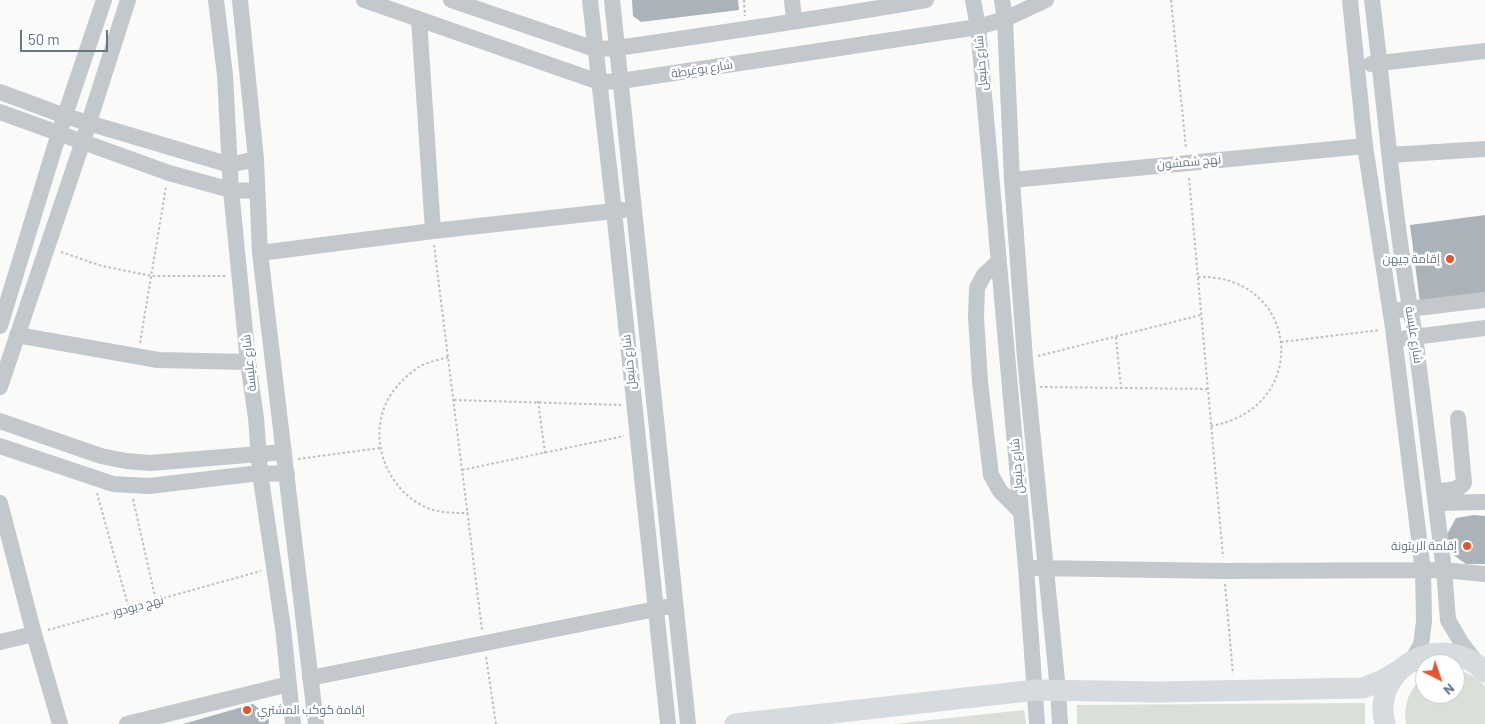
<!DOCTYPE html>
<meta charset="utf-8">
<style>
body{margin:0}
#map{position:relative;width:1485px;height:724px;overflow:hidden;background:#fafaf8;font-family:Barlow,sans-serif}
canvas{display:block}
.north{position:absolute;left:1415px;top:654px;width:50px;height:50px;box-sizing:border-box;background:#fff;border:1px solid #c1c8cd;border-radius:50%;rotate:139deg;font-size:14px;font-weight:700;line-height:20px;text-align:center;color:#657683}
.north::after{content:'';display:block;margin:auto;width:18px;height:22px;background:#e4572e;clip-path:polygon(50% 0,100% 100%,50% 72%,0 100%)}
.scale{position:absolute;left:20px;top:30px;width:88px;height:22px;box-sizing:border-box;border:2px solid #657683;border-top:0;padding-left:6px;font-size:15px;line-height:18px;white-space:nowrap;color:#657683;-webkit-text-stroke:4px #fff;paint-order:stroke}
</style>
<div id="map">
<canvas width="1485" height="724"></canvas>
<div class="north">N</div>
<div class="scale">50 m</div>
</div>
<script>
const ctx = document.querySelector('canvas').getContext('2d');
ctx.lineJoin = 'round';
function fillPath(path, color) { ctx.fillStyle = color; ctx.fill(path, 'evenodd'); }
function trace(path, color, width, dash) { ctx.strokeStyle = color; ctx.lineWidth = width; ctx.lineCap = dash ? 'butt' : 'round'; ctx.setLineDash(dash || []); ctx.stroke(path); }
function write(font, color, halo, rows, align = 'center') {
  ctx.font = font + ' Barlow,Cairo,sans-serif'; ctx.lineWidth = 5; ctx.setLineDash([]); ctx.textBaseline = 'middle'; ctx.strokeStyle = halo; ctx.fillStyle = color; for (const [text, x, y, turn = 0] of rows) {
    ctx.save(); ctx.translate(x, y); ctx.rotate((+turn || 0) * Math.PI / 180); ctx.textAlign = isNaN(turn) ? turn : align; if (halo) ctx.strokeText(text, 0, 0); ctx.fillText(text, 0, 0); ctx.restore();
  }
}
const green = new Path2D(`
 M 1455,670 C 1468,672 1476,677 1485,686 L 1485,724 L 1406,724 C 1403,706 1409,687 1425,677 L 1425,694 L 1455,694 Z
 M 1365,703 L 1365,724 L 1077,724 L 1077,705 Z
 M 1024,710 L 1026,724 L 894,724 Z`);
const building = new Path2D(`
 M 632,0 L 738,0 L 739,10 L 641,22 L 633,16 Z
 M 1485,215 L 1485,294 L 1420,303 L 1410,225 Z
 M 1474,515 L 1485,516 L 1485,564 L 1466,564 L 1452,554 L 1445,538 L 1456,518 Z
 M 253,704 L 268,716 L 269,724 L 183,724 Z`);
const path = new Path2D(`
 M 744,0 L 745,16
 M 1171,0 L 1186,148
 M 1189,178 L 1223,557
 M 434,245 L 482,630
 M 61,252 L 102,266 L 152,276 L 226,276
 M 1198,277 C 1300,274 1313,408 1211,426
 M 1116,337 L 1121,388
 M 1281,342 L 1380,330
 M 140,343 L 166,187
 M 1038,356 L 1201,315
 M 448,357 C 439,360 427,362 419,367 C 404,377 389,392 383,411 C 370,450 393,497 433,510 C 445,513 456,513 468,513
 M 1040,387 L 1208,389
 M 454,400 L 621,405
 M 538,401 L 545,453
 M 298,459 L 380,448
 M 462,470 L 624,436
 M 97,493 L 129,609
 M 133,499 L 156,601
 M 1225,584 L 1233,674
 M 48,630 L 261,571
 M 486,657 L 496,724`);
const minor = new Path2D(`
 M 216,0 L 225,75 L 231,190 L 248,362 L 256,418 L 260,473 L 283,628 L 293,724
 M 240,0 L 256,159 L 260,253 L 316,724
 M 364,0 L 599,82 L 621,81 L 978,27 L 1005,19 L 1046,0
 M 451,0 L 595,49 L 617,48 C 720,33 823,18 926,0
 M 590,0 L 614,211 L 668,724
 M 612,0 L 688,724
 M 792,0 L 794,20
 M 973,0 L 978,27 L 1026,568 L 1037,724
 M 1002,0 L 1005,19 L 1012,180 L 1025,359 L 1058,690 L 1060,724
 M 1350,0 L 1365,146 L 1393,328 L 1423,571 L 1424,621 L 1421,645 L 1410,663
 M 1372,0 C 1386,112 1394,225 1415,336 L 1444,570 L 1448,620 L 1462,644 L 1476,662
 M 419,19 L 433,231
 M 1371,64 L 1485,51
 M 0,92 L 65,116 L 230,165 L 256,159
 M 0,112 L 169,173 L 231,190 L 257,191
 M 1389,155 L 1485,149
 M 1012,180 L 1365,146
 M 260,253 L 433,231 L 623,210
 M 999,261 L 984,275 L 977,288 L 976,317 L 980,382 L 991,475 L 1000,491 L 1021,512
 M 1400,310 L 1485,300
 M 0,326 L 59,133 L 104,0
 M 17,335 L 158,360 L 248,362
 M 1406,338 L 1485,328
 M 0,387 L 83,141 L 128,0
 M 0,421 L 101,456 L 126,461 L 150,463 L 284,452
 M 0,446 L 113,484 L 149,486 L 260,473 L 287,474
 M 1434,491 C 1444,490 1457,492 1464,483 L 1458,418
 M 0,503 L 34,634 L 60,724
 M 1436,503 L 1485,502
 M 1035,568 L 1224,571 L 1444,570 L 1485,574
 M 0,642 L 34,634
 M 310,678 L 666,607
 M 127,724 L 289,684`);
const major = new Path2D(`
 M 735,724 L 1036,690 L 1159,692 L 1363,688 L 1383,680 L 1403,668
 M 1385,724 C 1370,667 1444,628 1485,672`);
const markers = [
 [1450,259,5,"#e4572e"],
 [1467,546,5,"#e4572e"],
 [247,710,5,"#e4572e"]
];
const streetNames = [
 ["شارع حنبعل",981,63,-95],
 ["شارع يوغرطة",702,69,-9],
 ["نهج شمشون",1189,162,-5],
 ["شارع عليسة",1414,335,81],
 ["شارع حنبعل",629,362,-96],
 ["شارع عليسة",249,363,-96],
 ["شارع حنبعل",1017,466,-95],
 ["نهج ديودور",138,606,-15]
];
const poiNames = [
 ["إقامة جيهن",1440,259],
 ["إقامة الزيتونة",1457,546],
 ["إقامة كوكب المشتري",257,710,"left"]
];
fillPath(green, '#dadfd7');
fillPath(building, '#aab3b9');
trace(path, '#bbbfc2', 2, [2.5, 2.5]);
trace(minor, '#c3c8cc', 16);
trace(major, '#d6dbdf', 21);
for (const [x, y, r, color] of markers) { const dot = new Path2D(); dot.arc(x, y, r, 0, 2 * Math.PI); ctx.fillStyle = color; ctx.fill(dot); trace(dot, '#fff', 2); }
write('12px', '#657683', '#fff', streetNames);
write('12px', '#657683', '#fff', poiNames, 'right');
</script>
